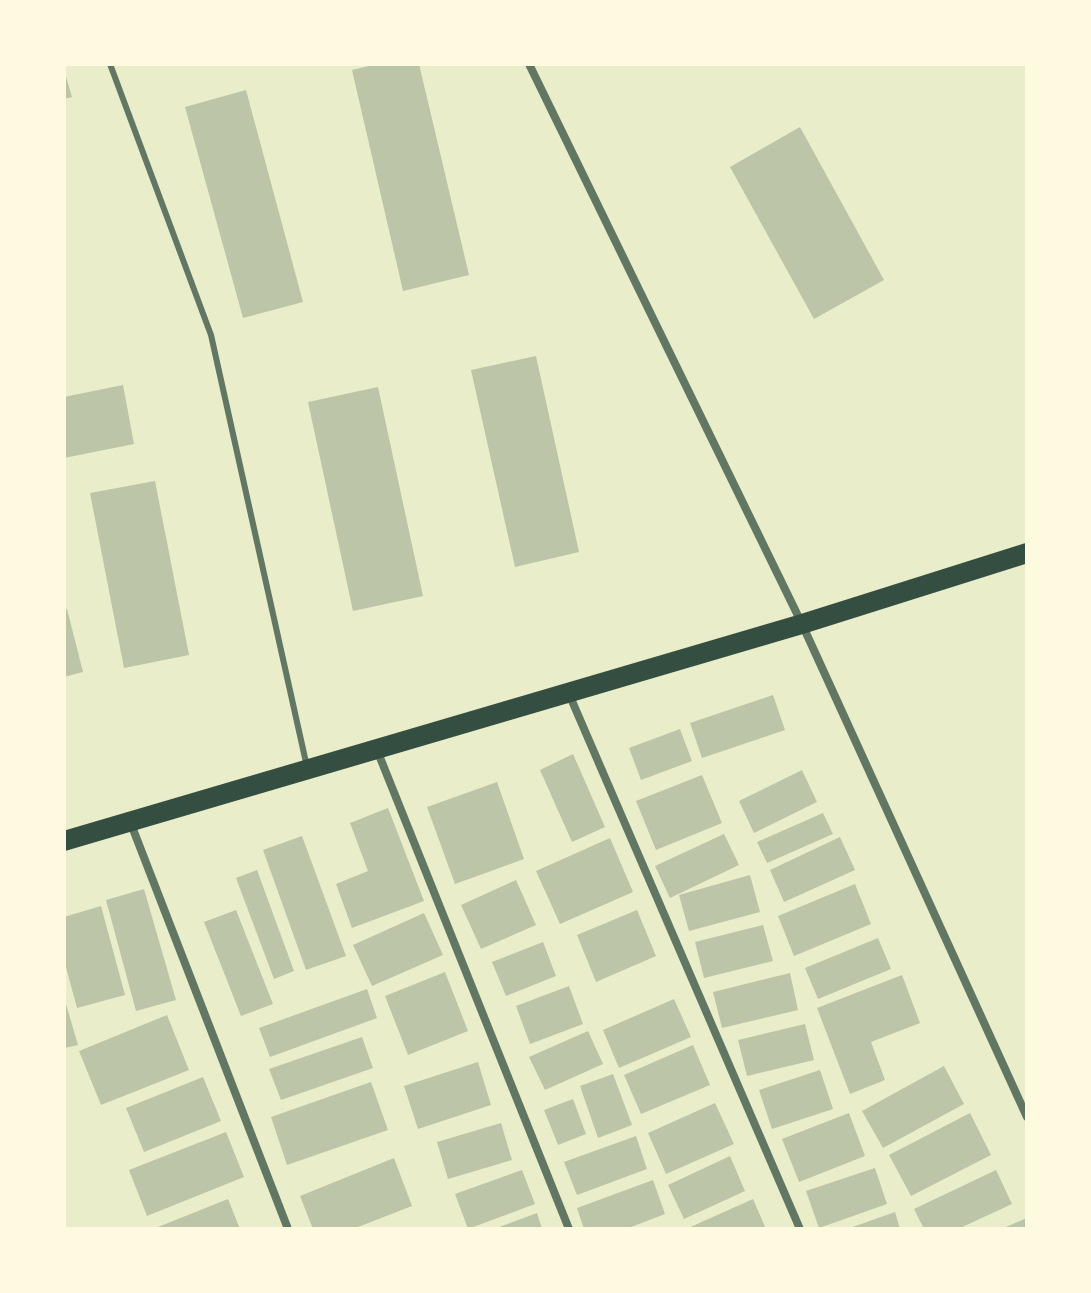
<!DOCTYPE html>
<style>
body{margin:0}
#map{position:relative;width:1091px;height:1293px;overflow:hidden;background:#e9edc9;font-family:Overpass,sans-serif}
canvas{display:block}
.frame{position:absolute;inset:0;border:66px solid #fefae0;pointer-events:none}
</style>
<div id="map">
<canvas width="1091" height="1293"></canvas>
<div class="frame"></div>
</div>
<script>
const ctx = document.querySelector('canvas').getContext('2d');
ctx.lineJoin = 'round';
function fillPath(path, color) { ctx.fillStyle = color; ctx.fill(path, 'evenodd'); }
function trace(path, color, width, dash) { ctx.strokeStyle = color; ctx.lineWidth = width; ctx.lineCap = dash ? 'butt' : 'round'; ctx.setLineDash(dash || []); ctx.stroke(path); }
const building = new Path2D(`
 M 377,64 L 419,64 L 469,275 L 403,291 L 352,70 Z
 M 64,70 L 72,97 L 64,99 Z
 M 246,90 L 303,302 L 243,318 L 185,107 Z
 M 800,127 L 884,280 L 814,319 L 730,167 Z
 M 536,356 L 579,552 L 515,567 L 471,370 Z
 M 123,385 L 134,444 L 64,458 L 64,397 Z
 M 378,387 L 423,596 L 353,611 L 308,402 Z
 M 155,481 L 189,655 L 124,668 L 90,493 Z
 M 67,609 L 83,672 L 64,677 L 64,610 Z
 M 773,695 L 785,730 L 702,758 L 690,723 Z
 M 680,729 L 692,761 L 641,780 L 629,748 Z
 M 573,754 L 605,827 L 572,842 L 540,770 Z
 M 802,770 L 817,802 L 754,833 L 739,801 Z
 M 702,775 L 722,823 L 656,850 L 636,801 Z
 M 497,782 L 524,859 L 455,884 L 427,807 Z
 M 388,808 L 424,901 L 352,928 L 336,884 L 368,871 L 350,823 Z
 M 823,813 L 833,834 L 767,863 L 757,842 Z
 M 724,834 L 739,865 L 670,898 L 655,866 Z
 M 302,836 L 346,956 L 306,970 L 263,850 Z
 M 840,837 L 855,870 L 784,902 L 770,870 Z
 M 610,838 L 633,892 L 560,924 L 536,871 Z
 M 257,870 L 294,971 L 274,979 L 236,878 Z
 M 750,875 L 760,912 L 689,931 L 679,895 Z
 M 516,880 L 536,925 L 481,949 L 461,905 Z
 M 855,884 L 871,924 L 794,956 L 778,916 Z
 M 144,889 L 176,1000 L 136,1011 L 106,900 Z
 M 101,906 L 125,995 L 77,1008 L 64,960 L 64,917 Z
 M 236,910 L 273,1004 L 241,1016 L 204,922 Z
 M 637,910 L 656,956 L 596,982 L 577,935 Z
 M 424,913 L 443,955 L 372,986 L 353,945 Z
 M 763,925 L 773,961 L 704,978 L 695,942 Z
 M 878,938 L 891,969 L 818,999 L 805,968 Z
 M 543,942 L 556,976 L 506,996 L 492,962 Z
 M 445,972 L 468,1031 L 408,1055 L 385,996 Z
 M 790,973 L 798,1010 L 722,1028 L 713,992 Z
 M 902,975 L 920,1023 L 871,1042 L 885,1080 L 850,1094 L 817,1008 Z
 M 569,986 L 583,1024 L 530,1044 L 516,1006 Z
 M 367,989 L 377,1018 L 270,1057 L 259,1028 Z
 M 64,997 L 78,1045 L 64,1048 Z
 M 674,999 L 691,1037 L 619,1068 L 603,1030 Z
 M 167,1015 L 189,1070 L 101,1105 L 79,1051 Z
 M 805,1024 L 814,1060 L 747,1076 L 738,1040 Z
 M 588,1031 L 603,1064 L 545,1090 L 529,1057 Z
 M 362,1037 L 373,1068 L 281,1100 L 269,1069 Z
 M 693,1045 L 710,1085 L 641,1114 L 624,1075 Z
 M 478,1062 L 491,1105 L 418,1129 L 404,1086 Z
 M 944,1066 L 964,1104 L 883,1148 L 862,1111 Z
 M 820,1070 L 833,1109 L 772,1129 L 759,1090 Z
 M 613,1074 L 632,1125 L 598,1138 L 580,1086 Z
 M 203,1077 L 221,1121 L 144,1152 L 126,1108 Z
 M 371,1082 L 388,1130 L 287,1165 L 271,1117 Z
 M 573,1099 L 586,1134 L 558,1145 L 544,1110 Z
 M 715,1103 L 734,1144 L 666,1174 L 648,1133 Z
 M 849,1113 L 865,1156 L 799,1182 L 782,1139 Z
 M 970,1113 L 991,1155 L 911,1196 L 889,1155 Z
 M 501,1123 L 512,1160 L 448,1179 L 437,1142 Z
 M 226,1132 L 244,1177 L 147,1216 L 129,1170 Z
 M 636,1136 L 647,1169 L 577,1195 L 564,1162 Z
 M 730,1156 L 745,1191 L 684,1219 L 668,1185 Z
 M 394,1158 L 412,1206 L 353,1229 L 313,1229 L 300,1196 Z
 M 875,1168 L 887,1204 L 819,1228 L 806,1191 Z
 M 522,1170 L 535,1204 L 468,1229 L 455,1194 Z
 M 996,1170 L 1012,1204 L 958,1229 L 924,1229 L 914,1209 Z
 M 653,1180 L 665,1214 L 626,1229 L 584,1229 L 577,1208 Z
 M 228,1199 L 240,1229 L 153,1229 Z
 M 753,1199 L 766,1229 L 686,1229 Z
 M 895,1212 L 900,1229 L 847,1229 Z
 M 537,1213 L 542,1229 L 494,1229 Z
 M 1027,1218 L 1027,1229 L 1001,1229 Z`);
const service = new Path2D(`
 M 110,64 L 211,335 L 307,767`);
const minor = new Path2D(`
 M 529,64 L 802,624 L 1027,1117
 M 569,694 L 800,1229
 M 377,750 L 569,1229
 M 131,824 L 288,1229`);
const primary = new Path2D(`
 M 64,841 L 802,624 L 1027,553`);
fillPath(building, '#bcc5a7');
trace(service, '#617663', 6);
trace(minor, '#617663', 8);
trace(primary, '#344e41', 20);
</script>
